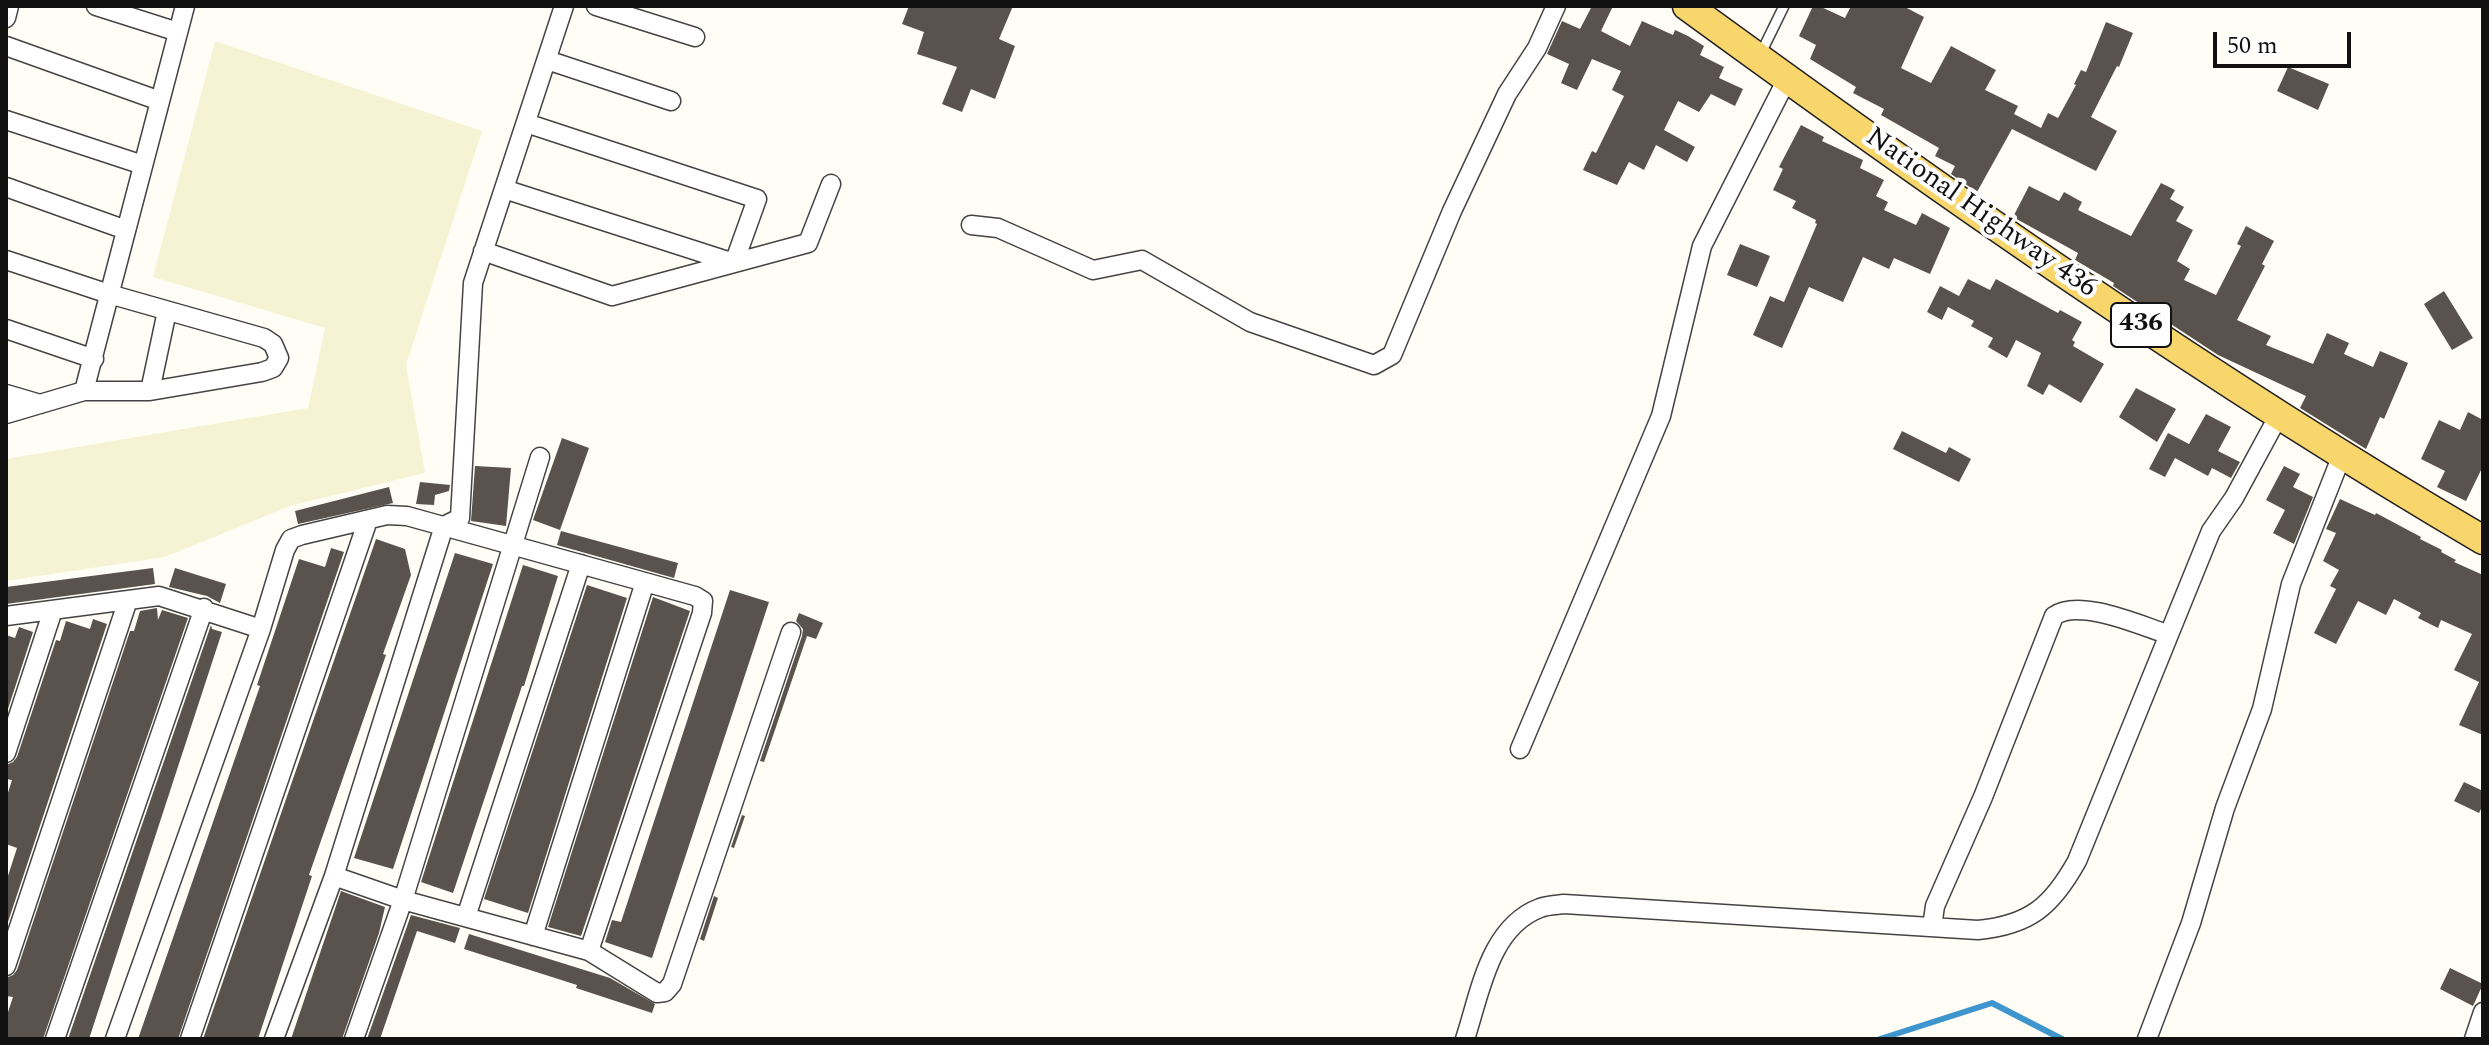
<!DOCTYPE html>
<style>
body{margin:0}
#map{position:relative;width:2489px;height:1045px;overflow:hidden;background:#fffdf5;font-family:Spectral,serif}
canvas{display:block}
.frame{position:absolute;inset:0;border:8px solid #111;pointer-events:none}
.scale{position:absolute;left:2213px;top:32px;width:138px;height:36px;box-sizing:border-box;border:4px solid #111;border-top:0;padding-left:10px;font-size:24px;line-height:28px;white-space:nowrap;color:#111;-webkit-text-stroke:6px #fff;paint-order:stroke}
</style>
<div id="map">
<canvas width="2489" height="1045"></canvas>
<div class="frame"></div>
<div class="scale">50 m</div>
</div>
<script>
const ctx = document.querySelector('canvas').getContext('2d');
ctx.lineJoin = 'round';
function fillPath(path, color) { ctx.fillStyle = color; ctx.fill(path, 'evenodd'); }
function trace(path, color, width, dash) { ctx.strokeStyle = color; ctx.lineWidth = width; ctx.lineCap = dash ? 'butt' : 'round'; ctx.setLineDash(dash || []); ctx.stroke(path); }
function write(font, color, halo, rows, align = 'center') {
  ctx.font = font + ' Spectral,serif'; ctx.lineWidth = 8; ctx.setLineDash([]); ctx.textBaseline = 'middle'; ctx.strokeStyle = halo; ctx.fillStyle = color; for (const [text, x, y, turn = 0] of rows) {
    ctx.save(); ctx.translate(x, y); ctx.rotate((+turn || 0) * Math.PI / 180); ctx.textAlign = isNaN(turn) ? turn : align; if (halo) ctx.strokeText(text, 0, 0); ctx.fillText(text, 0, 0); ctx.restore();
  }
}
const farmland = new Path2D(`
 M 215,41 L 482,131 L 406,365 L 425,473 L 293,505 L 165,557 L 6,581 L 6,459 L 308,408 L 325,328 L 153,277 Z`);
const stream = new Path2D(`
 M 1880,1039 L 1992,1003 L 2062,1039`);
const building = new Path2D(`
 M 909,6 L 1013,6 L 999,39 L 1015,46 L 995,99 L 971,89 L 962,112 L 942,104 L 957,67 L 917,54 L 924,32 L 902,24 Z
 M 1592,6 L 1613,6 L 1601,31 L 1630,46 L 1642,21 L 1673,35 L 1675,30 L 1688,36 L 1704,46 L 1700,55 L 1724,67 L 1719,78 L 1743,89 L 1735,106 L 1711,94 L 1699,112 L 1678,101 L 1664,130 L 1695,147 L 1687,162 L 1656,145 L 1644,170 L 1629,162 L 1617,185 L 1583,170 L 1592,151 L 1596,153 L 1624,96 L 1612,90 L 1621,71 L 1592,59 L 1577,90 L 1561,83 L 1569,64 L 1547,54 L 1562,21 L 1580,29 Z
 M 1813,6 L 1819,6 L 1845,18 L 1851,6 L 1903,6 L 1924,17 L 1901,68 L 1931,83 L 1951,46 L 1996,70 L 1985,90 L 2018,106 L 2014,114 L 2041,128 L 2048,113 L 2058,118 L 2076,85 L 2074,84 L 2081,70 L 2086,72 L 2106,22 L 2133,33 L 2119,67 L 2117,66 L 2091,117 L 2117,131 L 2096,171 L 2012,129 L 1977,192 L 1951,174 L 1955,166 L 1935,156 L 1939,148 L 1881,115 L 1884,109 L 1853,93 L 1856,87 L 1810,59 L 1816,45 L 1799,36 Z
 M 2288,67 L 2329,84 L 2318,110 L 2277,91 Z
 M 1801,125 L 1824,137 L 1822,141 L 1863,160 L 1860,168 L 1884,180 L 1876,196 L 1888,202 L 1884,210 L 1916,225 L 1922,213 L 1950,228 L 1930,274 L 1894,258 L 1889,269 L 1863,257 L 1843,302 L 1809,287 L 1782,348 L 1753,335 L 1770,296 L 1784,302 L 1817,224 L 1815,223 L 1816,220 L 1792,208 L 1796,201 L 1773,190 L 1783,169 L 1779,167 Z
 M 2161,183 L 2175,190 L 2170,199 L 2184,207 L 2176,221 L 2193,230 L 2177,261 L 2190,269 L 2184,280 L 2216,295 L 2241,246 L 2237,244 L 2246,226 L 2274,241 L 2262,264 L 2265,266 L 2237,320 L 2271,336 L 2266,345 L 2313,364 L 2327,333 L 2349,343 L 2344,354 L 2373,367 L 2380,351 L 2408,363 L 2384,419 L 2380,417 L 2366,449 L 2300,408 L 2306,396 L 2218,355 L 2113,286 L 2114,283 L 2075,260 L 2078,253 L 2013,217 L 2029,186 L 2059,201 L 2064,192 L 2082,202 L 2078,210 L 2131,236 Z
 M 1740,244 L 1770,256 L 1757,287 L 1727,275 Z
 M 1968,279 L 1990,290 L 1996,279 L 2058,313 L 2060,310 L 2082,322 L 2072,340 L 2075,342 L 2073,346 L 2104,364 L 2081,403 L 2049,384 L 2043,395 L 2027,386 L 2041,353 L 2016,340 L 2007,358 L 1988,347 L 1993,338 L 1971,326 L 1974,321 L 1948,307 L 1942,320 L 1927,312 L 1940,286 L 1959,296 Z
 M 2444,291 L 2473,338 L 2452,350 L 2424,304 Z
 M 2136,388 L 2176,409 L 2157,442 L 2119,417 Z
 M 2468,412 L 2483,420 L 2483,466 L 2466,501 L 2437,487 L 2445,471 L 2421,459 L 2439,420 L 2460,430 Z
 M 2206,414 L 2231,427 L 2218,451 L 2240,462 L 2231,478 L 2212,468 L 2208,476 L 2175,458 L 2165,477 L 2149,469 L 2168,433 L 2189,444 Z
 M 1902,431 L 1946,453 L 1949,447 L 1971,459 L 1959,482 L 1893,449 Z
 M 562,438 L 589,448 L 560,530 L 533,520 Z
 M 475,466 L 511,468 L 506,526 L 471,521 Z
 M 2284,466 L 2300,474 L 2293,487 L 2313,497 L 2294,544 L 2273,533 L 2285,510 L 2266,500 Z
 M 420,482 L 450,485 L 449,491 L 435,495 L 434,505 L 416,504 Z
 M 389,487 L 393,503 L 298,524 L 295,511 Z
 M 2340,499 L 2375,515 L 2376,513 L 2421,537 L 2420,539 L 2442,550 L 2441,552 L 2456,560 L 2454,562 L 2483,575 L 2483,735 L 2459,725 L 2479,682 L 2454,670 L 2472,634 L 2441,620 L 2438,628 L 2418,618 L 2421,613 L 2394,599 L 2386,615 L 2358,601 L 2336,644 L 2314,633 L 2336,589 L 2330,586 L 2339,570 L 2323,561 L 2336,533 L 2326,529 Z
 M 561,531 L 678,563 L 674,578 L 557,545 Z
 M 376,539 L 405,549 L 411,575 L 383,654 L 386,655 L 309,875 L 312,876 L 258,1039 L 203,1039 Z
 M 331,548 L 344,552 L 178,1039 L 138,1039 L 260,686 L 257,685 L 299,559 L 325,567 Z
 M 455,553 L 493,564 L 393,869 L 354,858 Z
 M 523,565 L 558,576 L 524,686 L 522,686 L 453,893 L 421,882 Z
 M 153,568 L 155,584 L 6,604 L 6,587 Z
 M 175,568 L 226,584 L 220,603 L 207,596 L 169,587 Z
 M 587,585 L 627,598 L 528,913 L 484,899 Z
 M 730,590 L 769,602 L 652,958 L 605,942 L 612,920 L 621,922 Z
 M 653,597 L 690,611 L 581,936 L 548,927 Z
 M 157,608 L 158,620 L 162,610 L 188,618 L 43,1039 L 6,1039 L 6,1018 L 13,997 L 6,996 L 6,978 L 13,975 L 17,970 L 130,631 L 134,631 L 140,611 Z
 M 799,613 L 823,623 L 816,639 L 807,636 L 764,762 L 760,761 L 802,636 L 803,629 L 796,621 Z
 M 93,619 L 107,624 L 6,928 L 6,882 L 17,848 L 6,844 L 6,799 L 12,780 L 6,779 L 6,765 L 13,762 L 17,757 L 56,640 L 60,641 L 66,621 L 90,629 Z
 M 211,625 L 212,629 L 222,632 L 89,1039 L 68,1039 Z
 M 19,627 L 33,632 L 6,715 L 6,635 L 15,638 Z
 M 2464,782 L 2483,791 L 2483,805 L 2479,813 L 2454,801 Z
 M 742,815 L 745,816 L 734,848 L 731,847 Z
 M 341,891 L 385,907 L 379,933 L 342,1039 L 291,1039 Z
 M 714,896 L 718,898 L 704,941 L 700,939 Z
 M 411,915 L 460,928 L 455,943 L 417,931 L 380,1039 L 367,1039 Z
 M 469,934 L 610,978 L 655,1004 L 652,1013 L 576,988 L 577,985 L 464,949 Z
 M 2450,968 L 2483,984 L 2473,1006 L 2440,989 Z`);
const lane = new Path2D(`
 M 1761,53 L 1784,6`);
const street = new Path2D(`
 M 96,6 L 178,32
 M 596,6 L 695,37
 M 6,18 L 9,6
 M 6,46 L 160,101
 M 547,60 L 671,101
 M 6,120 L 143,165
 M 6,187 L 126,230
 M 504,189 L 734,263 L 757,199 L 526,123
 M 971,225 L 998,228 L 1093,270 L 1142,260 L 1250,322 L 1374,365 L 1392,355 L 1452,211 L 1507,94 L 1537,48 L 1556,6
 M 483,251 L 612,296 L 808,243 L 831,184
 M 6,260 L 109,294 L 264,338 L 273,344 L 279,358 L 273,368 L 262,372 L 150,391 L 84,391 L 6,414
 M 6,329 L 94,359
 M 84,391 L 185,6
 M 150,391 L 167,311
 M 6,394 L 40,404
 M 6,616 L 159,596 L 261,629
 M 1520,749 L 1661,416 L 1702,246 L 1788,77
 M 6,753 L 53,610
 M 334,876 L 403,900 L 589,951 L 657,993 L 665,992 L 672,984 L 791,632
 M 466,917 L 581,564
 M 1932,927 L 1935,906 L 1983,797 L 2054,616 C 2079,598 2139,625 2167,634
 M 533,936 L 645,582
 M 6,966 L 128,600
 M 55,1039 L 204,608
 M 115,1039 L 261,629 L 285,550 L 291,539 L 302,535 L 387,515 L 407,516 L 695,596 L 703,601 L 702,613 L 589,951
 M 190,1039 L 368,520
 M 274,1039 L 334,876 L 444,526 L 460,518 L 473,283 L 564,6
 M 354,1039 L 403,900 L 540,457
 M 1465,1039 C 1480,994 1489,927 1540,908 C 1547,905 1557,905 1564,904 L 1978,930 C 2030,925 2052,906 2077,861 L 2211,531 L 2234,498 L 2279,415
 M 2147,1039 L 2191,923 L 2225,808 L 2262,709 L 2291,584 L 2342,455
 M 2474,1039 L 2483,1012`);
const primary = new Path2D(`
 M 1687,6 C 1945,194 2207,378 2483,540`);
const shields = [
 [2141,325,60]
];
const shieldNames = [
 ["436",2141,325]
];
const streetNames = [
 ["National Highway 436",1980,214,35]
];
fillPath(farmland, '#f6f3d4');
trace(stream, '#3f96cf', 6);
fillPath(building, '#5a524d');
trace(lane, '#444', 12);
trace(street, '#444', 21);
trace(primary, '#222', 31);
trace(lane, '#fff', 9);
trace(street, '#fff', 18);
trace(primary, '#f9d66b', 28);
for (const [x, y, w] of shields) { const box = new Path2D(); box.roundRect(x - w / 2, y - 22, w, 44, 6); ctx.fillStyle = '#fff'; ctx.fill(box); trace(box, '#111', 2); }
write('bold 26px', '#111', null, shieldNames);
write('28px', '#111', '#fff', streetNames);
</script>
